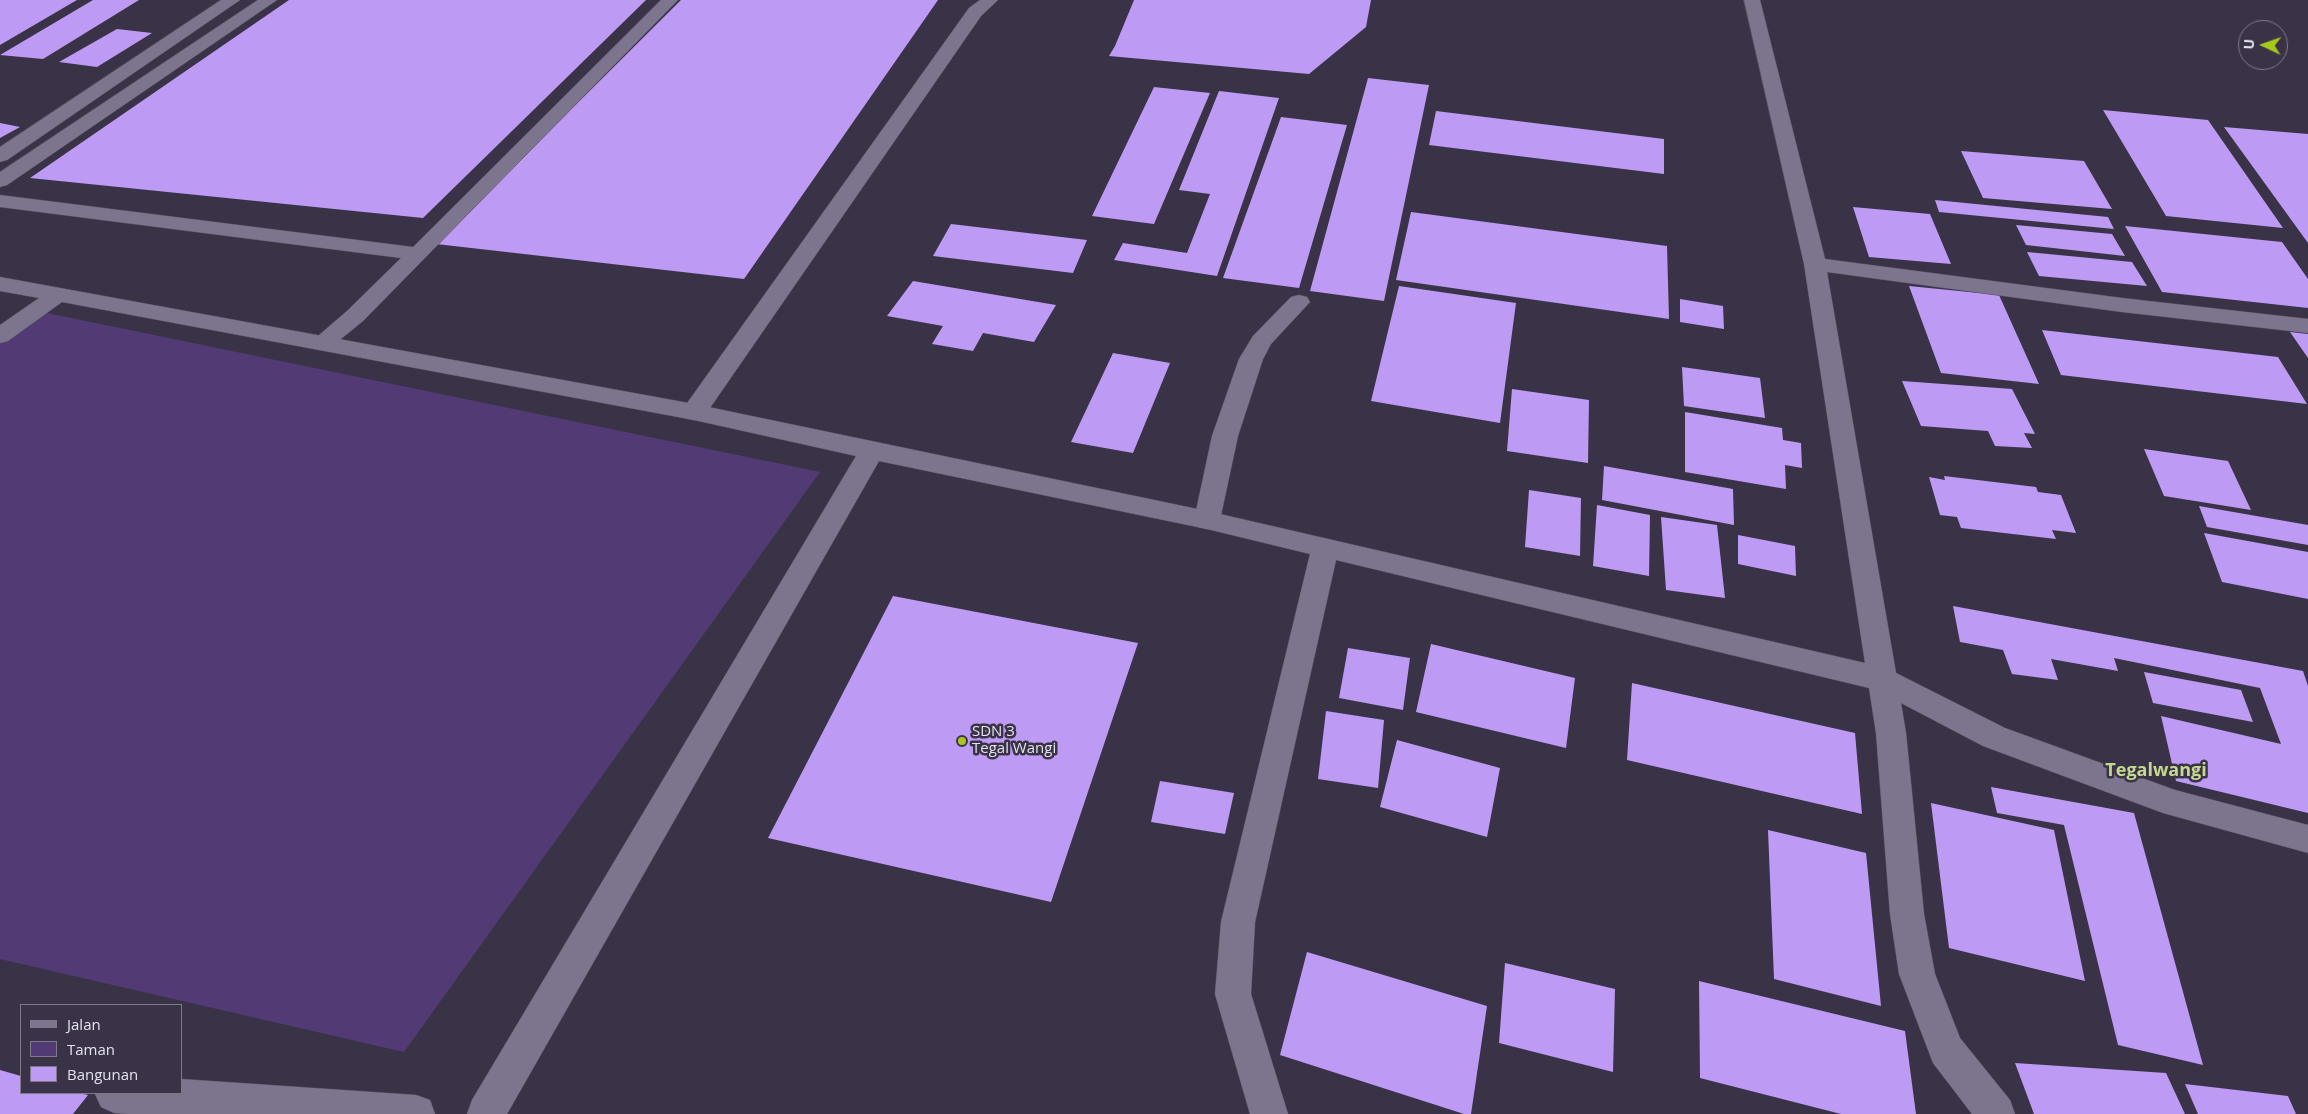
<!DOCTYPE html>
<style>
body{margin:0}
#map{position:relative;width:2308px;height:1114px;overflow:hidden;background:#3a3347;font-family:"Open Sans",sans-serif}
canvas{display:block}
.legend{position:absolute;left:20px;top:1004px;width:162px;height:90px;box-sizing:border-box;background:#3a3347;border:1px solid #7e798a;margin:0;padding:6px 9px;list-style:none;font-size:15px;color:#e5e1ef}
.legend li{display:flex;align-items:center;gap:10px;height:25px}
.legend b{width:25px;border:1px solid #7e798a}
.north{position:absolute;left:2238px;top:20px;width:50px;height:50px;box-sizing:border-box;background:#3a3347;border:1px solid #7e798a;border-radius:50%;rotate:273deg;font-size:14px;font-weight:700;line-height:20px;text-align:center;color:#e5e1ef}
.north::after{content:'';display:block;margin:auto;width:18px;height:22px;background:#a8c71d;clip-path:polygon(50% 0,100% 100%,50% 72%,0 100%)}
</style>
<div id="map">
<canvas width="2308" height="1114"></canvas>
<ul class="legend">
<li><b style="height:6px;background:#7d758d"></b>Jalan</li>
<li><b style="height:14px;background:#523b75"></b>Taman</li>
<li><b style="height:14px;background:#bd9bf4"></b>Bangunan</li>
</ul>
<div class="north">U</div>
</div>
<script>
const ctx = document.querySelector('canvas').getContext('2d');
ctx.lineJoin = 'round';
function fillPath(path, color) { ctx.fillStyle = color; ctx.fill(path, 'evenodd'); }
function trace(path, color, width, dash) { ctx.strokeStyle = color; ctx.lineWidth = width; ctx.lineCap = dash ? 'butt' : 'round'; ctx.setLineDash(dash || []); ctx.stroke(path); }
function write(font, color, halo, rows, align = 'center') {
  ctx.font = font + ' "Open Sans",sans-serif'; ctx.lineWidth = 5; ctx.setLineDash([]); ctx.textBaseline = 'middle'; ctx.strokeStyle = halo; ctx.fillStyle = color; for (const [text, x, y, turn = 0] of rows) {
    ctx.save(); ctx.translate(x, y); ctx.rotate((+turn || 0) * Math.PI / 180); ctx.textAlign = isNaN(turn) ? turn : align; if (halo) ctx.strokeText(text, 0, 0); ctx.fillText(text, 0, 0); ctx.restore();
  }
}
const green = new Path2D(`
 M 42,312 L 820,472 L 404,1052 L 0,959 L 0,342 Z`);
const building = new Path2D(`
 M 0,0 L 77,0 L 0,45 Z
 M 93,0 L 139,0 L 43,59 L 0,55 Z
 M 289,0 L 646,0 L 423,218 L 30,178 Z
 M 681,0 L 938,0 L 744,279 L 436,244 Z
 M 1134,0 L 1371,0 L 1366,27 L 1309,74 L 1109,56 L 1115,46 Z
 M 117,29 L 152,33 L 97,67 L 59,62 Z
 M 1368,78 L 1429,85 L 1384,301 L 1310,291 Z
 M 1154,87 L 1210,93 L 1154,224 L 1092,216 Z
 M 1219,91 L 1279,98 L 1217,276 L 1114,260 L 1123,243 L 1187,253 L 1210,194 L 1179,190 Z
 M 2103,110 L 2208,120 L 2283,228 L 2166,216 Z
 M 1436,111 L 1664,139 L 1664,174 L 1429,145 Z
 M 1281,117 L 1347,125 L 1299,288 L 1223,278 Z
 M 0,123 L 20,127 L 0,138 Z
 M 2224,127 L 2308,134 L 2308,243 Z
 M 1961,151 L 2084,161 L 2112,209 L 1983,198 Z
 M 1935,200 L 2108,217 L 2114,229 L 1939,212 Z
 M 1853,207 L 1930,214 L 1951,264 L 1869,257 Z
 M 1411,212 L 1667,246 L 1669,319 L 1396,280 Z
 M 951,224 L 1087,240 L 1073,273 L 933,256 Z
 M 2016,225 L 2112,234 L 2125,256 L 2026,245 Z
 M 2125,226 L 2282,242 L 2308,279 L 2308,308 L 2162,292 Z
 M 2027,252 L 2132,262 L 2147,286 L 2039,276 Z
 M 913,281 L 1056,305 L 1034,342 L 983,333 L 973,351 L 932,344 L 943,326 L 887,316 Z
 M 1399,286 L 1516,303 L 1500,423 L 1371,401 Z
 M 1909,286 L 1999,295 L 2039,384 L 1941,373 Z
 M 1680,299 L 1723,306 L 1724,329 L 1680,322 Z
 M 2042,330 L 2278,357 L 2307,404 L 2061,375 Z
 M 2290,332 L 2308,334 L 2308,358 Z
 M 1113,353 L 1170,363 L 1133,453 L 1071,442 Z
 M 1682,367 L 1760,378 L 1765,418 L 1684,406 Z
 M 1902,381 L 2012,389 L 2035,434 L 2024,433 L 2032,448 L 1995,446 L 1988,431 L 1921,426 Z
 M 1512,389 L 1589,400 L 1588,463 L 1507,451 Z
 M 1685,412 L 1782,428 L 1783,440 L 1801,443 L 1802,468 L 1785,465 L 1786,489 L 1685,472 Z
 M 2144,449 L 2228,461 L 2251,510 L 2164,496 Z
 M 1604,466 L 1733,489 L 1734,525 L 1602,500 Z
 M 1944,476 L 2036,487 L 2038,492 L 2061,495 L 2076,533 L 2052,530 L 2056,539 L 1961,528 L 1957,517 L 1940,515 L 1929,477 L 1945,480 Z
 M 1529,490 L 1581,498 L 1580,556 L 1525,547 Z
 M 1597,505 L 1650,515 L 1649,576 L 1593,566 Z
 M 2199,506 L 2308,525 L 2308,545 L 2207,527 Z
 M 1661,517 L 1717,525 L 1725,598 L 1666,590 Z
 M 2204,533 L 2308,552 L 2308,599 L 2222,582 Z
 M 1738,535 L 1795,546 L 1796,576 L 1738,564 Z
 M 893,596 L 1138,643 L 1051,902 L 768,838 Z
 M 1953,606 L 2303,671 L 2308,686 L 2308,813 L 2176,781 L 2161,716 L 2281,744 L 2260,688 L 2114,658 L 2118,671 L 2051,659 L 2058,680 L 2012,674 L 2003,650 L 1960,642 Z
 M 1431,644 L 1575,678 L 1566,748 L 1416,712 Z
 M 1348,648 L 1410,658 L 1403,710 L 1339,698 Z
 M 2144,672 L 2241,690 L 2253,722 L 2153,703 Z
 M 1632,683 L 1855,733 L 1862,814 L 1627,760 Z
 M 1326,711 L 1384,720 L 1378,788 L 1318,779 Z
 M 1397,740 L 1500,768 L 1487,837 L 1380,807 Z
 M 1160,781 L 1234,793 L 1225,834 L 1151,822 Z
 M 1991,787 L 2134,813 L 2203,1065 L 2118,1045 L 2064,825 L 1997,813 Z
 M 1931,803 L 2054,830 L 2085,981 L 1949,948 Z
 M 1768,830 L 1866,853 L 1881,1006 L 1774,979 Z
 M 1307,952 L 1487,1006 L 1471,1114 L 1464,1114 L 1280,1055 Z
 M 1505,963 L 1615,989 L 1613,1072 L 1499,1043 Z
 M 1699,981 L 1905,1031 L 1916,1114 L 1841,1114 L 1700,1078 Z
 M 2015,1063 L 2166,1073 L 2185,1114 L 2034,1114 Z
 M 0,1070 L 21,1076 L 21,1093 L 79,1093 L 88,1095 L 73,1114 L 0,1114 Z
 M 2185,1084 L 2288,1096 L 2296,1114 L 2198,1114 Z`);
const service = new Path2D(`
 M 258,0 L 277,0 L 7,185 L 0,187 L 0,172 Z
 M 661,0 L 678,0 L 363,321 L 331,347 L 323,349 L 315,347 L 311,342 L 347,311 L 401,258 L 0,207 L 0,195 L 413,247 Z
 M 980,0 L 998,0 L 981,16 L 703,418 L 694,420 L 685,418 L 682,412 L 685,406 L 969,8 Z
 M 1299,295 L 1307,297 L 1310,302 L 1271,344 L 1263,359 L 1238,436 L 1220,520 L 1216,527 L 1207,529 L 1198,527 L 1194,520 L 1212,436 L 1239,359 L 1253,336 L 1291,297 Z`);
const minor = new Path2D(`
 M 221,0 L 240,0 L 7,160 L 0,162 L 0,147 Z
 M 1744,0 L 1760,0 L 1825,259 L 2122,298 L 2308,319 L 2308,333 L 2122,312 L 1827,272 L 1896,673 L 2005,728 L 2175,790 L 2308,825 L 2308,853 L 2163,813 L 1983,746 L 1901,703 L 1906,733 L 1924,914 L 1935,974 L 1960,1038 L 2010,1100 L 2015,1114 L 1972,1114 L 1933,1063 L 1899,974 L 1890,914 L 1876,733 L 1869,688 L 1336,560 L 1255,922 L 1251,994 L 1288,1114 L 1250,1114 L 1215,994 L 1221,922 L 1310,554 L 1207,529 L 879,461 L 507,1114 L 467,1114 L 472,1100 L 856,456 L 694,420 L 62,302 L 8,341 L 0,343 L 0,325 L 39,298 L 0,291 L 0,277 L 694,404 L 1207,511 L 1865,663 L 1804,264 Z
 M 181,1079 L 416,1095 L 430,1100 L 435,1114 L 128,1114 L 114,1113 L 101,1107 L 95,1094 L 181,1093 Z`);
const markers = [
 [962,741,5,"#a8c71d"]
];
const poiNames = [
 ["SDN 3",972,732],
 ["Tegal Wangi",972,749]
];
const quarterNames = [
 ["Tegalwangi",2156,771]
];
fillPath(green, '#523b75');
fillPath(building, '#bd9bf4');
trace(service, '#585263', 1);
trace(minor, '#585263', 1);
fillPath(service, '#7d758d');
fillPath(minor, '#7d758d');
for (const [x, y, r, color] of markers) { const dot = new Path2D(); dot.arc(x, y, r, 0, 2 * Math.PI); ctx.fillStyle = color; ctx.fill(dot); trace(dot, '#3a3347', 2); }
write('15px', '#e5e1ef', '#3a3347', poiNames, 'left');
write('bold 18px', '#c5d98e', '#3a3347', quarterNames);
</script>
